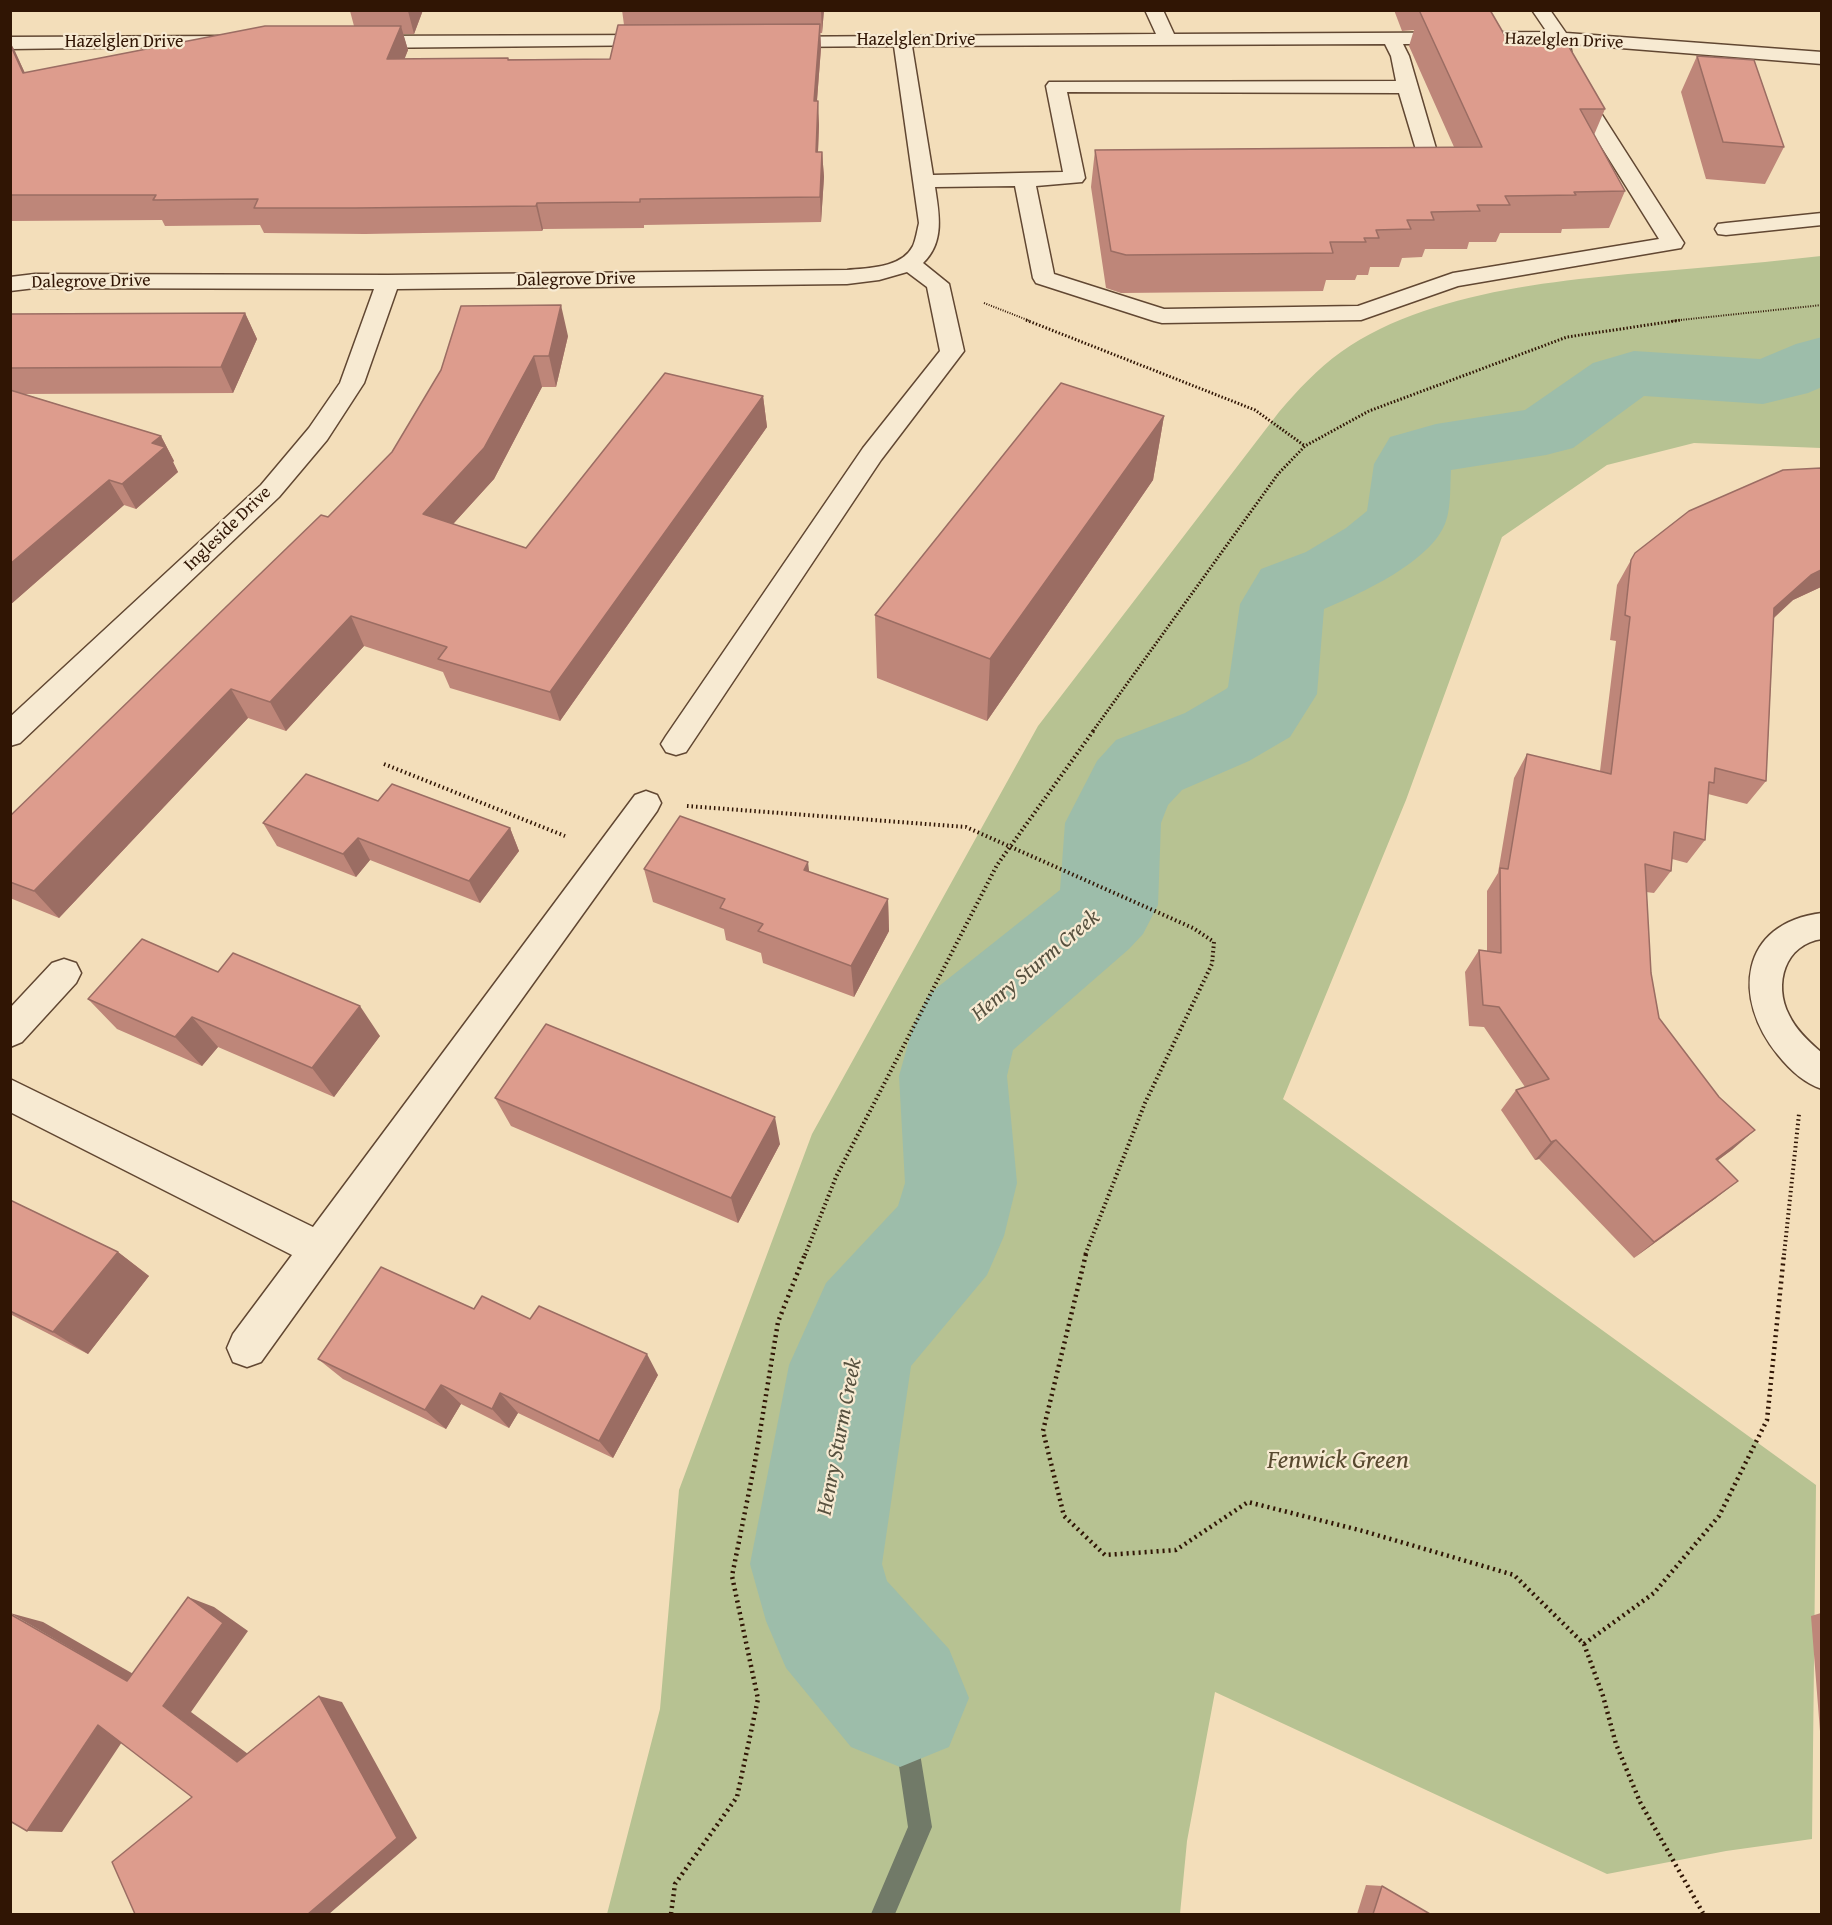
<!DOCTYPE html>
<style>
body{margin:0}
#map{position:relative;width:1832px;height:1925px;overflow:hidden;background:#f3deba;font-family:"Gentium Book Plus",serif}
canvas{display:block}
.frame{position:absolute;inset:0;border:12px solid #301504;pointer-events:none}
</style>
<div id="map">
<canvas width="1832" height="1925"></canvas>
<div class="frame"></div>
</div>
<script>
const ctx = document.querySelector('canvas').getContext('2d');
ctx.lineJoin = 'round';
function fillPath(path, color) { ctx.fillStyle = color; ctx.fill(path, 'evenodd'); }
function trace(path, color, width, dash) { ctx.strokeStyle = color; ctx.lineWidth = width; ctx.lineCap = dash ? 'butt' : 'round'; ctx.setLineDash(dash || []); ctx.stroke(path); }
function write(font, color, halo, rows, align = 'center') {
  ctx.font = font + ' "Gentium Book Plus",serif'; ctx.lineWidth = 4.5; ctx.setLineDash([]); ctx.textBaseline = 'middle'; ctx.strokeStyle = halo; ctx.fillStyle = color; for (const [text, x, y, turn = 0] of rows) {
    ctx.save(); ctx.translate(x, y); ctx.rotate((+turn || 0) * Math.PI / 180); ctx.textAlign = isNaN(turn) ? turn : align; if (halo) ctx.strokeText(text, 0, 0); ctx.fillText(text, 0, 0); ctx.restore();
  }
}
const green = new Path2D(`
 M 1821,256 L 1821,448 L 1694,443 L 1607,465 L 1502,537 L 1406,800 L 1283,1099 L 1816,1485 L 1812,1839 L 1726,1851 L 1607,1874 L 1215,1692 L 1187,1841 L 1180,1914 L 607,1914 L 660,1709 L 679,1490 L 812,1134 L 1038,726 L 1279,412 C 1298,390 1317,369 1341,352 C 1439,283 1592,278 1709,267 C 1746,264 1784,260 1821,256 Z`);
const stream = new Path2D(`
 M 900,1687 L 908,1690 L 911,1698 L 932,1827 L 895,1914 L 871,1914 L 908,1827 L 889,1698 L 892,1690 Z`);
const river = new Path2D(`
 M 1822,337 L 1822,387 L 1808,393 L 1763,404 L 1644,396 L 1573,448 L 1546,455 L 1451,470 C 1450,486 1451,506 1446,521 C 1433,561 1360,594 1324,609 L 1317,694 L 1290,737 L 1249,761 L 1182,790 L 1168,805 L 1161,823 L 1158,905 L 1143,934 L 1129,949 L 1013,1050 L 1007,1076 L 1017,1183 L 1004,1236 L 987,1275 L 911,1366 L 882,1564 L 887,1581 L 949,1649 L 969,1698 L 949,1747 L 900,1767 L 851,1747 L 786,1668 L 766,1621 L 750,1564 L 789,1365 L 826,1283 L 898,1206 L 905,1183 L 899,1076 L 913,1026 L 929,994 L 1060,890 L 1065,823 L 1097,761 L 1116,740 L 1185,713 L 1226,689 L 1228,687 L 1240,604 L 1261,569 L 1306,552 L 1346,528 L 1367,511 L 1374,464 L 1390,437 L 1436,424 L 1525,410 L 1593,363 L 1634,351 L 1760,359 L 1796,344 Z`);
const pathFar3 = new Path2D(`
 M 984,303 L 1030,321
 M 1671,321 L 1822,305`);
const pathFar2 = new Path2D(`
 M 1026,320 L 1255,410 L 1305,446
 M 1093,731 L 1278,474 L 1305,446 L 1369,411 L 1567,337 L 1681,320`);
const pathFar1 = new Path2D(`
 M 384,764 L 565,836
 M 687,806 L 966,827 L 1193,928 L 1214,942 L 1212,964 L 1145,1103 L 1085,1255
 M 805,1255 L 836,1177 L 997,865 L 1094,730
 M 1784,1255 L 1799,1114`);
const path = new Path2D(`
 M 1086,1254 L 1043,1431 L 1064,1516 L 1105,1555 L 1176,1550 L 1248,1502 L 1363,1531 L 1514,1575 L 1584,1644 L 1603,1696 L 1616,1744 L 1640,1802 L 1703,1913
 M 1584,1644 L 1654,1593 L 1719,1516 L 1767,1420 L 1784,1254
 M 671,1914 L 675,1884 L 737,1797 L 758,1699 L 732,1576 L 755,1462 L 778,1322 L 805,1254`);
const minor = new Path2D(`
 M 1145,10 L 1163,10 L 1174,34 L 1547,32 L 1532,10 L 1550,10 L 1566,33 L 1822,52 L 1822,64 L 1570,44 L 1574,71 L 1684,243 L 1681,248 L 1458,286 L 1361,320 L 1162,323 L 1154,321 L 1036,283 L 1033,278 L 1015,186 L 935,187 C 939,214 945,242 923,263 L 949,284 L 964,351 L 881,460 L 686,752 L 676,755 L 666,752 L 661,744 L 666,736 L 863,448 L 940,351 L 927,287 L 907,272 L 879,280 L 847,284 L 397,289 L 364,383 L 327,440 L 279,497 L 20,743 L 10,746 L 10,717 L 261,485 L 309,428 L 340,383 L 374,289 L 35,288 L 10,291 L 10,277 L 35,274 L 388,275 L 847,270 C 868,268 902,268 913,246 C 916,239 917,231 919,223 L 894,46 L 777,47 L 770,45 L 768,41 L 770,37 L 1156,34 ZM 1385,44 L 1391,56 L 1396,81 L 1049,82 L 1046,86 L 1063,172 L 933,175 L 912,46 ZM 1403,44 L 1551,44 L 1554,71 L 1659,239 L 1453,273 L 1358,306 L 1164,309 L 1054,274 L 1036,186 L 1082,182 L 1085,178 L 1067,92 L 1399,93 L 1420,163 L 1402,166 L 1399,170 L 1402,174 C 1414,177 1427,176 1439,173 L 1442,169 L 1409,56 Z
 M 660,35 L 667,37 L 669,41 L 667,45 L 360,48 L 353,46 L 351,42 L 353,38 L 360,36 Z
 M 228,36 L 235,38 L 237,42 L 235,46 L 10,49 L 10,37 Z
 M 1822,213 L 1822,225 L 1726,235 L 1718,234 L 1715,229 L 1718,224 L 1726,223 Z
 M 646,791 L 657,795 L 661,803 L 657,811 L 261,1362 L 247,1367 L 233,1362 L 227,1348 L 233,1334 L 292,1255 L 10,1112 L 10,1079 L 313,1227 L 635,795 Z
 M 1822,913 L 1822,939 C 1785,944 1773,984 1789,1015 C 1796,1030 1809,1042 1822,1053 L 1822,1089 C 1804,1083 1790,1070 1778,1055 C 1732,999 1739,923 1822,913 Z
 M 64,959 L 76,963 L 81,973 L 76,983 L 22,1042 L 10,1047 L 10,1008 L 52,963 Z`);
const wall = new Path2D(`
 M 423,10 L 414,34 L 403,34 L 408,50 L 404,59 L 610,59 L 624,25 L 622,10 L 824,10 L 822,33 L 820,33 L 821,48 L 817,101 L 819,125 L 818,152 L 822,152 L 824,177 L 821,222 L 644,225 L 644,228 L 543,229 L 542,231 L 365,234 L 264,233 L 260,225 L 165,226 L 162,220 L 10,221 L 10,42 L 25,73 L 354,26 L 350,11 Z
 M 1394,10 L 1490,10 L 1508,41 L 1605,109 L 1594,135 L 1625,191 L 1609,228 L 1562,229 L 1561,233 L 1500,233 L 1496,242 L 1469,242 L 1467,249 L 1425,249 L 1422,257 L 1402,258 L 1399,267 L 1370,267 L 1368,275 L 1357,275 L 1355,280 L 1326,280 L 1323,291 L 1121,293 L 1106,288 L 1091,187 L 1095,150 L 1454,147 L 1409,46 L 1414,30 L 1402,31 Z
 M 1697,56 L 1784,147 L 1765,184 L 1706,179 L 1681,92 Z
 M 245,313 L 257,339 L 233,393 L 24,394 L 161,436 L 174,461 L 173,462 L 178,472 L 136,509 L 124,505 L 10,605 L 10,314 Z
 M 568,336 L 556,387 L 542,387 L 494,479 L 453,524 L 526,548 L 763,396 L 767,427 L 560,721 L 450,688 L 443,672 L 364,646 L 286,731 L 248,718 L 59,918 L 10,898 L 10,816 L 328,517 L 392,452 L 441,370 Z
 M 1164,416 L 1153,480 L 987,721 L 877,678 L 875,615 Z
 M 1821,468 L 1821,587 L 1793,600 L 1774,618 L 1766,781 L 1747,804 L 1708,794 L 1705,840 L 1687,863 L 1672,859 L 1671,871 L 1654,893 L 1646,892 L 1651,973 L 1659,1018 L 1733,1149 L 1717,1161 L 1716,1198 L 1634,1258 L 1539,1159 L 1535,1160 L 1501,1110 L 1516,1090 L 1525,1087 L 1484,1027 L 1469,1026 L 1465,972 L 1479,950 L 1487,951 L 1487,891 L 1498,873 L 1514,778 L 1527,754 L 1600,771 L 1616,641 L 1610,640 L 1617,585 L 1631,560 Z
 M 378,801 L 510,828 L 519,851 L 480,903 L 370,860 L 356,877 L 277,846 L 263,823 Z
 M 644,869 L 809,872 L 888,899 L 889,931 L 854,997 L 763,963 L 761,953 L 726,940 L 724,929 L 653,902 Z
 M 218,972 L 380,1036 L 334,1097 L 218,1047 L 202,1066 L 117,1029 L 88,999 Z
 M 495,1098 L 780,1144 L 738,1223 L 511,1126 Z
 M 10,1200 L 118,1252 L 149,1276 L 88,1354 L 10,1314 Z
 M 474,1309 L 530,1319 L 658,1375 L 613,1458 L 518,1413 L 509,1428 L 461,1404 L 446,1429 L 343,1379 L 318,1359 Z
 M 1821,1613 L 1821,1744 L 1811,1616 Z
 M 1366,1885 L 1382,1886 L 1430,1914 L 1357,1914 Z`);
const shadedWall = new Path2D(`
 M 408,10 L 423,10 L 414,34 L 408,11 Z
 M 821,10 L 824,10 L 822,33 Z
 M 820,24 L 821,48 L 815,125 L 814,101 Z
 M 401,26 L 408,50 L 395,84 L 387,59 Z
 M 10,42 L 15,51 L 36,98 L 23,73 L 10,44 Z
 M 818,101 L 819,125 L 817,177 L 816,152 Z
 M 822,152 L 824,177 L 821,222 L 820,197 Z
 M 537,203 L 543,229 L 542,231 L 536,206 Z
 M 561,305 L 568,336 L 556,387 L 549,356 Z
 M 245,313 L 257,339 L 233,393 L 221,367 Z
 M 534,356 L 542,387 L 494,479 L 434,545 L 423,514 Z
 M 763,396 L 767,427 L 560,721 L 550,692 Z
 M 1164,416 L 1153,480 L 987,721 L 990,659 Z
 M 161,436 L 174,461 L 173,462 L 178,472 L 136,509 L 122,484 L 152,443 Z
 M 109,480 L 124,505 L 10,605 L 10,564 Z
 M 1821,570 L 1821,587 L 1793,600 L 1757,633 L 1774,608 L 1811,575 Z
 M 351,616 L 364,646 L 286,731 L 270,702 Z
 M 231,689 L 248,718 L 59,918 L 34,891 Z
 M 510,828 L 519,851 L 480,903 L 469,881 Z
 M 358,838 L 370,860 L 356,877 L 343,854 Z
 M 808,862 L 812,895 L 804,870 Z
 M 888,899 L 889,931 L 854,997 L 851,966 Z
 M 360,1006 L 380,1036 L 334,1097 L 312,1068 Z
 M 192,1017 L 218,1047 L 202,1066 L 175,1037 Z
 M 775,1117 L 780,1144 L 738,1223 L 731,1198 Z
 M 1755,1130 L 1733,1149 L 1695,1177 L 1716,1159 Z
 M 1556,1140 L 1539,1159 L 1535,1160 L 1551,1142 Z
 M 1738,1181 L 1716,1198 L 1634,1258 L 1654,1242 Z
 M 118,1252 L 149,1276 L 88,1354 L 53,1332 Z
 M 647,1354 L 658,1375 L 613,1458 L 599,1441 Z
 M 441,1385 L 461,1404 L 446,1429 L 425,1410 Z
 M 500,1393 L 518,1413 L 509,1428 L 492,1409 Z
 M 188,1597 L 214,1607 L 248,1631 L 191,1712 L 263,1765 L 237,1762 L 163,1706 Z
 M 10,1613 L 43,1622 L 156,1687 L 127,1681 Z
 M 319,1696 L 342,1702 L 417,1838 L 329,1914 L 308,1914 Z
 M 98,1725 L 130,1730 L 62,1832 L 27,1831 Z`);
const building = new Path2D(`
 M 354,10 L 408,10 L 408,11 L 350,11 Z
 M 1419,10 L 1490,10 L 1508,41 L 1565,40 L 1605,109 L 1580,109 L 1625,191 L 1574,192 L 1576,195 L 1505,196 L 1510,205 L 1477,205 L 1480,211 L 1431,212 L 1434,220 L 1407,220 L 1411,229 L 1376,230 L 1379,238 L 1364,238 L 1366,242 L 1330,242 L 1333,253 L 1126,255 L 1111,251 L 1095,150 L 1482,147 Z
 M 820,24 L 814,101 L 818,101 L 816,152 L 822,152 L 820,197 L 640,199 L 640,202 L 537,203 L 536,206 L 356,208 L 254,208 L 258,199 L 153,200 L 156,195 L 10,195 L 10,44 L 23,73 L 265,26 L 401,26 L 387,59 L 508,58 L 508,60 L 610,59 L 618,25 Z
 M 1697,56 L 1754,60 L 1784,147 L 1723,142 Z
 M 561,305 L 549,356 L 534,356 L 484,448 L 423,514 L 526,548 L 665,373 L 763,396 L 550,692 L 438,659 L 447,647 L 351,616 L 270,702 L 231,689 L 34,891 L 10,882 L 10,816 L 321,515 L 328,517 L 392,452 L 441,370 L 461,306 Z
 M 245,313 L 221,367 L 10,368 L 10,314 Z
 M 1061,383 L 1164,416 L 990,659 L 875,615 Z
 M 10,390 L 161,436 L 152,443 L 165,447 L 122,484 L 109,480 L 10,564 Z
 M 1821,468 L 1821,570 L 1811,575 L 1774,608 L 1766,781 L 1715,768 L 1714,783 L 1709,782 L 1705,840 L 1674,832 L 1671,871 L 1645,864 L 1651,973 L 1659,1018 L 1719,1097 L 1755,1130 L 1716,1159 L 1738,1181 L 1654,1242 L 1556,1140 L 1551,1142 L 1516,1090 L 1549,1079 L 1499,1007 L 1483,1005 L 1479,950 L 1501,953 L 1500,868 L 1508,869 L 1527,754 L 1611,774 L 1630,617 L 1625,615 L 1631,560 L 1635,553 L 1689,511 L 1783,470 Z
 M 306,774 L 378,801 L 392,784 L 510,828 L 469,881 L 358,838 L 343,854 L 263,823 Z
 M 680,816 L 808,862 L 804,870 L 888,899 L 851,966 L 758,931 L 763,924 L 720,908 L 725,899 L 644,869 Z
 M 142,939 L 218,972 L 233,953 L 360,1006 L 312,1068 L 192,1017 L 175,1037 L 88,999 Z
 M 546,1024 L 775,1117 L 731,1198 L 495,1098 Z
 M 10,1200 L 118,1252 L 53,1332 L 10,1311 Z
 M 381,1267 L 474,1309 L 482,1296 L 530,1319 L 539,1306 L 647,1354 L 599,1441 L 500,1393 L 492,1409 L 441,1385 L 425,1410 L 318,1359 Z
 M 188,1597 L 223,1623 L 163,1706 L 237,1762 L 319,1696 L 397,1838 L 308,1914 L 135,1914 L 112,1862 L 192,1797 L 98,1725 L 27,1831 L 10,1821 L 10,1614 L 127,1681 Z
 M 1382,1886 L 1430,1914 L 1373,1914 Z`);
const farStreetnames = [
 ["Hazelglen Drive",916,40],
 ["Hazelglen Drive",1564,41,2],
 ["Hazelglen Drive",124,42],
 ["Dalegrove Drive",576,280,-1],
 ["Dalegrove Drive",91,282,-1],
 ["Ingleside Drive",228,529,-44]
];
const waterNames = [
 ["Henry Sturm Creek",1036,966,-40],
 ["Henry Sturm Creek",840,1437,-79]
];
const nearParknames = [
 ["Fenwick Green",1338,1461]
];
fillPath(green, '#b7c292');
fillPath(stream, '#717a68');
fillPath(river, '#9dbdaa');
trace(minor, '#614732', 3);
trace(pathFar3, '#301504', 2, [1, 1.5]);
trace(pathFar2, '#301504', 3, [1.5, 2]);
trace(pathFar1, '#301504', 4, [1.5, 3]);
trace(path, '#301504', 4.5, [2, 4]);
fillPath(minor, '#f7ead2');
fillPath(wall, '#be8679');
fillPath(shadedWall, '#9b6d63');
fillPath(building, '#dd9c8d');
trace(building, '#9b6d63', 1.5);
write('18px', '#301504', '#f7ead2', farStreetnames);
write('italic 22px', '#56503e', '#f7ead2', waterNames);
write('italic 26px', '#58492f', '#f7ead2', nearParknames);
</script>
